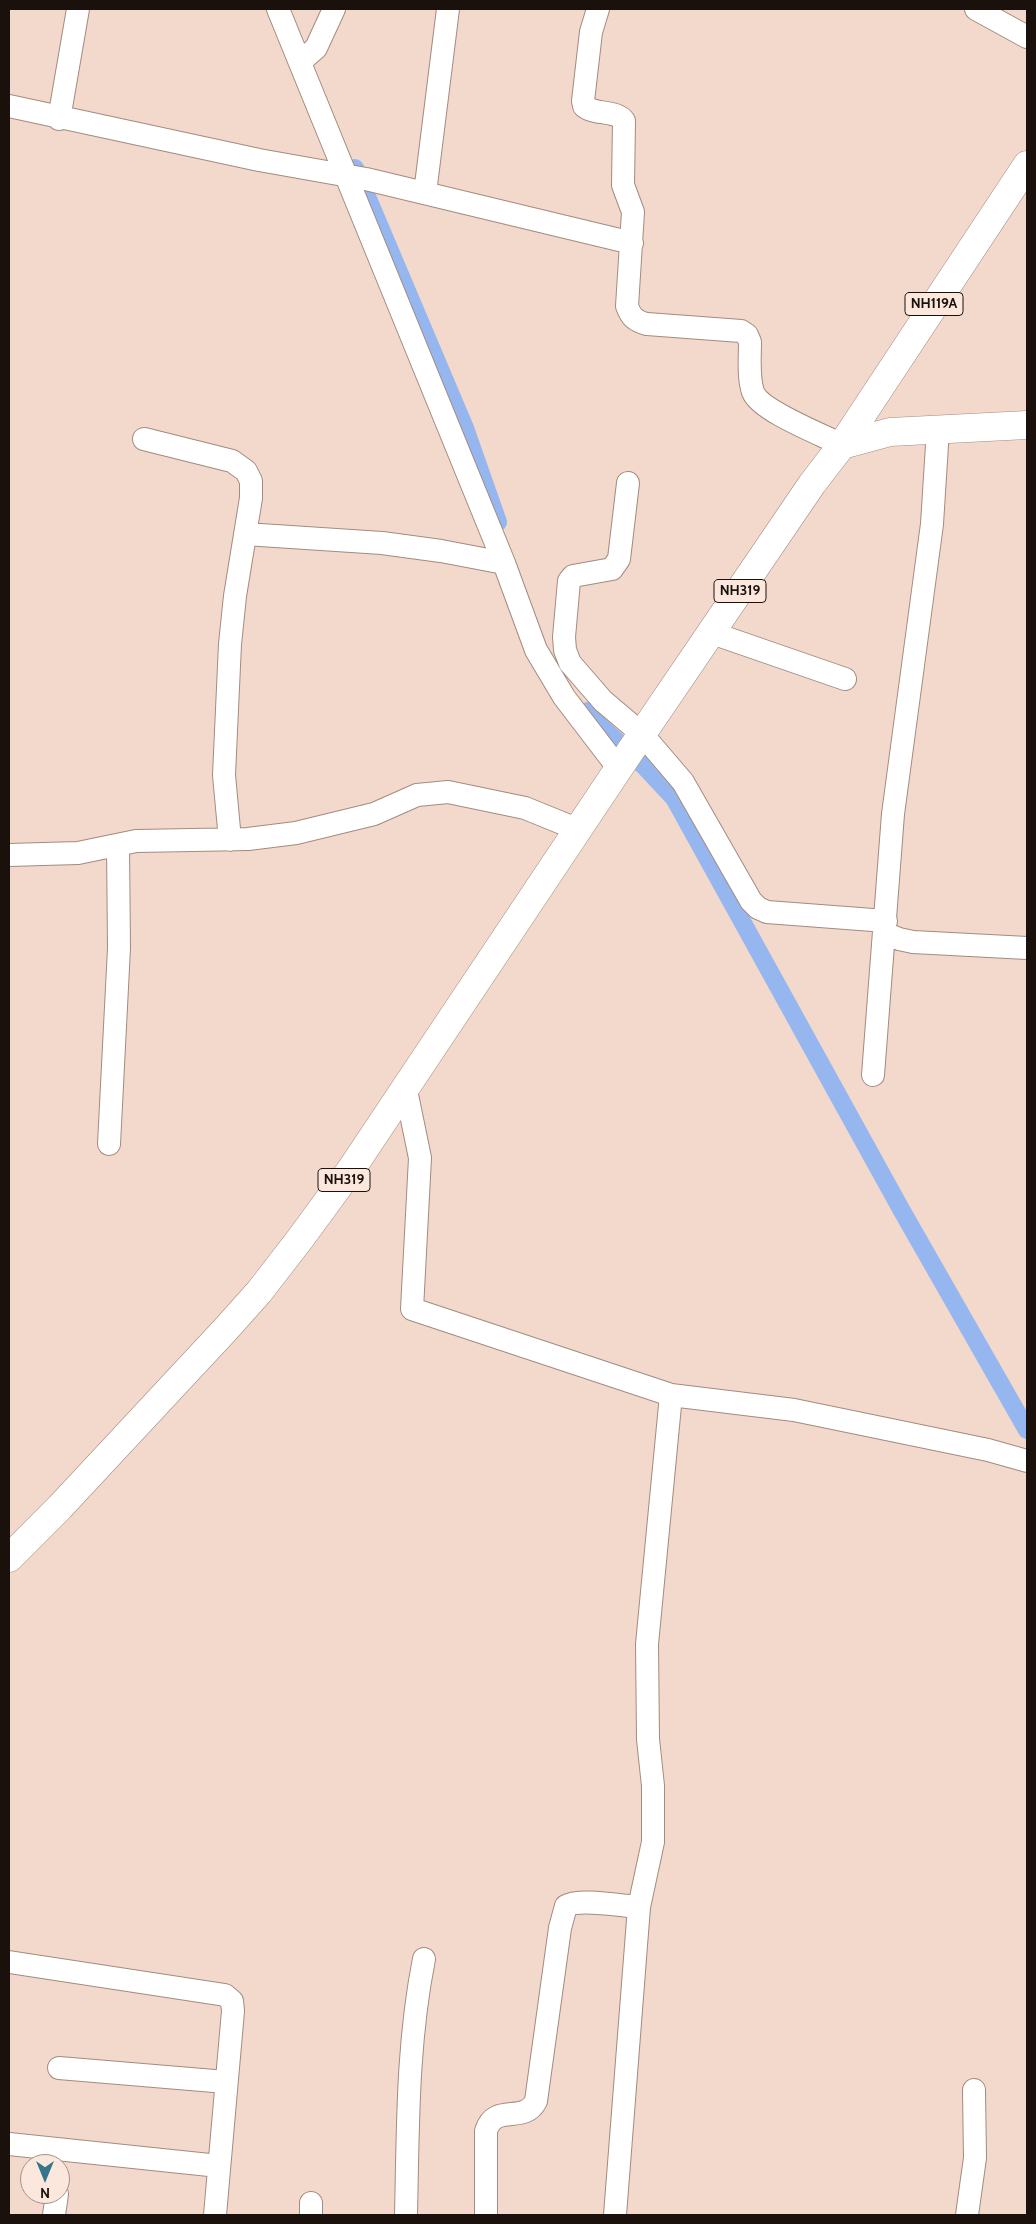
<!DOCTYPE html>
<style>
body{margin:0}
#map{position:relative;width:1036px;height:2224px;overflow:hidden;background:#f3d9cc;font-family:Cabin,sans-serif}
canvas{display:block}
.frame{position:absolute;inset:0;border:10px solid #1a110d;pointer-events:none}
.north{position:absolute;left:20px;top:2154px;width:50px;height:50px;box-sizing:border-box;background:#fce7dd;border:1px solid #a2918a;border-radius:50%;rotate:180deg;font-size:14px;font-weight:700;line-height:20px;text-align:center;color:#1a110d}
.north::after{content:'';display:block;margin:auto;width:18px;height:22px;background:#36768a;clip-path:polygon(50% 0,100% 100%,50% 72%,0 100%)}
</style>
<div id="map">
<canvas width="1036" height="2224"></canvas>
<div class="frame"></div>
<div class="north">N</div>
</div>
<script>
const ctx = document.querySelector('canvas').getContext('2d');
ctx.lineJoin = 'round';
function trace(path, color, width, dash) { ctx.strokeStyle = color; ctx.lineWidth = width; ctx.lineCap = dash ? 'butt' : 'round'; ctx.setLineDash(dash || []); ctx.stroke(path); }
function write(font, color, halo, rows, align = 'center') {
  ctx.font = font + ' Cabin,sans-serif'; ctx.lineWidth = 4; ctx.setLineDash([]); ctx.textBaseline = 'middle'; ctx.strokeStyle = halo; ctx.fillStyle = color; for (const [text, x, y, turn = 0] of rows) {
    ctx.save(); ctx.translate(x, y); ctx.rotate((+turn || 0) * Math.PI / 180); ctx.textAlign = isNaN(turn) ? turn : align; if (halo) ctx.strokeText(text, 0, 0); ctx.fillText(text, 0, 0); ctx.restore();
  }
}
const canal = new Path2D(`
 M 355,168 L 465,428 L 498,522
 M 588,711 L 600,726 L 644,766 L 674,798 L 902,1211 L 1027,1430`);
const minor = new Path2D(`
 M 278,9 L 504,563 L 536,650 L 564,697 L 619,769
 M 598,9 L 591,32 L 583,101 L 584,106 C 594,115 617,110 624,121 L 623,185 L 633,212 L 627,306 C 631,317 635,321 647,324 L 741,331 L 747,335 L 750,342 C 750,358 748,377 753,392 C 760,411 823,435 842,445
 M 976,9 L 1027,37
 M 300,62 L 316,48 L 334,9
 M 9,106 L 259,160 L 366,179 L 632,243
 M 59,119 L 78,9
 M 425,193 L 448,9
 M 144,439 L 232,461 L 246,471 L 251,481 L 251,498 L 235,596 L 230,644 L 224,775 L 230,840
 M 628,483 L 619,559 L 612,569 L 573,576 L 569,581 L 564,637 L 565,650 L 570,663 L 603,701 L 642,734 L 683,782 L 751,901 L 758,908 L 767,912 L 886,921
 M 245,534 L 382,543 L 441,551 L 504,563
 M 712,633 L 845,679
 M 9,855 L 78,853 L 136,841 L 248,839 L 296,833 L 374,814 L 417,795 L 448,792 L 525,808 L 579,830
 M 885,933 L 899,939 L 913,942 L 1027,948
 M 873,1075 L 893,814 L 932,524 L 938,429
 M 406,1090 L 420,1158 L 412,1309 L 671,1395 L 794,1410 L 988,1450 L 1027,1461
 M 109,1144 L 119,948 L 118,845
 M 9,1962 L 225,1995 L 232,2001 L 233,2011 L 215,2215
 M 59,2068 L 226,2082
 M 9,2144 L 219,2166
 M 54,2215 L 57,2194
 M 311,2215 L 311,2203
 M 406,2215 C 408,2129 407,2044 424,1959
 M 486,2215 L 486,2131 C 495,2102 524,2125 536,2101 L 560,1928 L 566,1906 C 579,1898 622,1906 639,1907
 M 615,2215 L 639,1907 L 653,1842 L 653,1786 L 648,1739 L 647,1644 L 671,1395
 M 967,2215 L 975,2158 L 974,2090`);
const highway = new Path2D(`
 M 842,445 L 890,432 L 1027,425
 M 9,1558 L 60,1507 L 225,1330 L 259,1292 L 300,1239 L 352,1168 L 625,759 L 812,484 L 842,445 L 1027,165`);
const shields = [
 [934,304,58],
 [740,591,52],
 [344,1180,52]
];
const shieldNames = [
 ["NH119A",934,304],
 ["NH319",740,591],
 ["NH319",344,1180]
];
trace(canal, '#95b6ef', 18);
trace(minor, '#a38b7f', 24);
trace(highway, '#a38b7f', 29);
trace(minor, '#fff', 22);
trace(highway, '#fff', 28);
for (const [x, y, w] of shields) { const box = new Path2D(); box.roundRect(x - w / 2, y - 11.5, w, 23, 4); ctx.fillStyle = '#fce7dd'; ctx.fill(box); trace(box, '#1a110d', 1); }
write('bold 14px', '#1a110d', null, shieldNames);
</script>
